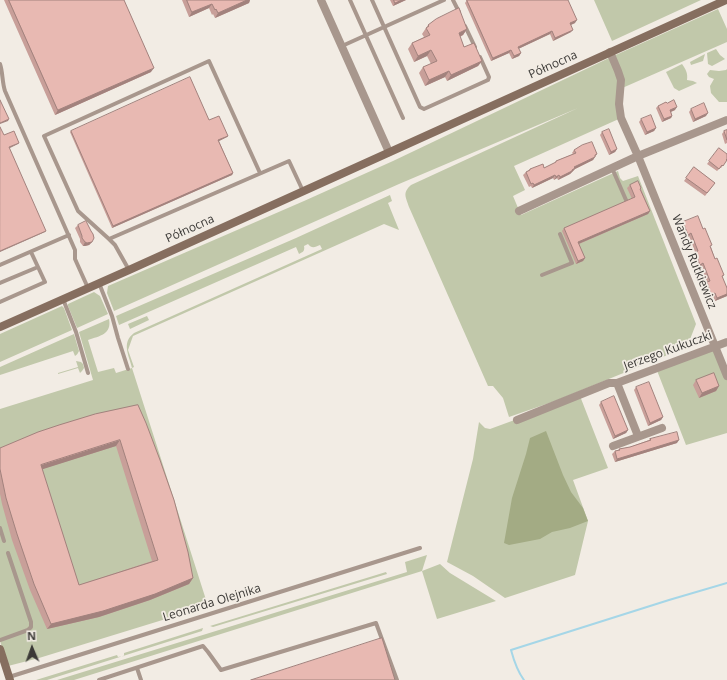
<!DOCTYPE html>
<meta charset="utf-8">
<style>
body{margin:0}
#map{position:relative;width:727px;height:680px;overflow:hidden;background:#f2ece4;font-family:"Open Sans",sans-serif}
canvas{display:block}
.north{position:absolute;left:12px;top:628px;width:40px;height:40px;-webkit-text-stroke:3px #f2ece4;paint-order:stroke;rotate:358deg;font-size:11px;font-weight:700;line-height:16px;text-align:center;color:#3b3936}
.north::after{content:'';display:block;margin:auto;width:14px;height:18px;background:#3b3936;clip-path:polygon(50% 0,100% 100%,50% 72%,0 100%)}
</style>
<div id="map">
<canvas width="727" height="680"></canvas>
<div class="north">N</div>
</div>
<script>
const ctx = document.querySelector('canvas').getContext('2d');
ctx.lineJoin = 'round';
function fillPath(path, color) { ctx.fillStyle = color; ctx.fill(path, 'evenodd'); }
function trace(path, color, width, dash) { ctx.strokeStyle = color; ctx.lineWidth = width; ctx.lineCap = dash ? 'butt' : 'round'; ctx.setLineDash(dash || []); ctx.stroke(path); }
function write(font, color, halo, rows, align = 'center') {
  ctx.font = font + ' "Open Sans",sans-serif'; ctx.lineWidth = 3.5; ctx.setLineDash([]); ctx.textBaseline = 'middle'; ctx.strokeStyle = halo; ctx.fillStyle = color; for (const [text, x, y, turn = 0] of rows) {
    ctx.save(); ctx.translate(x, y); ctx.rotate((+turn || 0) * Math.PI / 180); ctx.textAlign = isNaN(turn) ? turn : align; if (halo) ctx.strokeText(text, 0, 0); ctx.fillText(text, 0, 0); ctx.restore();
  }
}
const green = new Path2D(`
 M 594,0 L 701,0 L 612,41 Z
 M 718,9 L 727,29 L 727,42 L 620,89 L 621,118 L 514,166 L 525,190 L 513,196 L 521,215 L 618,171 L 620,178 L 623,181 L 638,176 L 696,324 L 687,347 L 555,401 L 509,417 L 503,398 L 493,386 L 488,386 L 409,207 C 406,197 402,193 411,185 L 578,108 L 399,184 L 114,311 L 107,293 L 108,286 L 304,201 L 393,161 L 609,58 Z
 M 716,49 L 720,55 L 725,59 L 712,66 L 708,64 L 707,53 Z
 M 705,54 L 703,61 L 691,65 L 690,62 Z
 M 682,64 C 686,70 688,73 687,80 L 693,81 L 697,83 L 679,91 L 674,88 L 666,72 Z
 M 727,69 L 727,102 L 719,102 L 711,93 L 710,86 L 714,79 L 709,77 L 707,74 L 710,70 L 719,71 L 726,70 Z
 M 390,195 L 392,201 L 388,203 L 399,230 L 384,224 L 133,336 L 128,350 L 134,367 L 132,368 L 208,606 L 39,658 L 8,666 L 0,641 L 0,409 L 93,380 L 79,332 L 109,319 C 112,334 100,336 88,340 L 98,372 L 114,368 L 116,373 L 132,368 C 129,355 121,343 134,333 L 322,249 L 320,245 C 315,247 312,249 308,244 L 304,246 C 305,251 303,252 299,254 L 296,247 L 119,325 L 116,316 L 296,238 Z
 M 94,292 L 100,296 L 108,314 L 77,328 L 68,306 L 68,304 Z
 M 62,306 L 64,308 L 72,330 L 0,362 L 0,334 Z
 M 147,316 L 149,320 L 130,329 L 128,324 Z
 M 74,334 L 79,351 C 78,353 77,355 75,356 L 73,351 L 0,375 L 0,367 Z
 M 715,346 L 727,376 L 727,433 L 686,445 L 656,368 Z
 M 76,361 L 81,362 L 83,364 L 84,368 L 82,371 L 80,373 L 78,368 L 58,374 L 58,373 L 78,367 Z
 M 580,396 L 608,468 L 573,480 L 588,521 L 575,575 L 505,598 L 473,576 L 447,562 L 473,459 L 479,422 L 485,428 L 490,429 Z
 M 427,555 L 422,571 L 440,564 L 450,573 L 496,601 L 437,619 L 422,571 L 74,680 L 57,680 L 407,572 L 405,562 Z
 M 386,572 L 387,574 L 213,627 L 210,626 Z
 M 203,628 L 202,631 L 47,680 L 36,680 L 117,655 L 118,657 L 124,656 L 124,653 Z`);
const forest = new Path2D(`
 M 546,431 L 563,475 L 571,492 L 583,508 L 588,521 L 570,528 L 552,532 L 540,539 L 509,545 L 504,543 L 512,498 L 526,454 L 530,438 Z`);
const stream = new Path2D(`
 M 524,680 C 517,671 514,661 511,650 L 669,600 L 727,583`);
const lane = new Path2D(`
 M 350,0 L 403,118
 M 372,0 L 420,107 L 424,109 L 488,80 L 489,77 L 480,57
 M 453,0 L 459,12
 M 465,26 L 475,47
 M 342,46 L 444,0
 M 0,64 C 3,73 2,82 5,91 L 75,250 L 75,259 L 88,288
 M 612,168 L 626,200
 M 260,173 L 209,61 L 44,136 L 78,211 L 109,239 L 289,161 L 303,191
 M 109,239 L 115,245 L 129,270
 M 0,265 L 69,235
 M 542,275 L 572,263 L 560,234
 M 0,283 L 38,267
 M 99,283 L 112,316 L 118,338 L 128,369
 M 63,299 L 76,332 L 88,373
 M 0,302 L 45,282 L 31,252
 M 0,528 L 4,541
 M 0,640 L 28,630 L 31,627 L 31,622 L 8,553
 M 137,668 L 141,680
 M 9,677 L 420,548
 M 99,680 L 203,646 L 208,652 L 221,670 L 376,623 L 397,680`);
const street = new Path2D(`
 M 321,0 L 389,152
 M 727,120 L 638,156 L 727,376
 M 519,211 L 638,156 L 621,118 L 619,104 L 621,80 L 618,71 L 610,52
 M 617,383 L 638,436
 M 517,420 L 609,383 L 617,383 L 727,342
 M 613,446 L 662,428`);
const secondary = new Path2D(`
 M 0,327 L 129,270 L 726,0
 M 0,649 L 10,680`);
const wall = new Path2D(`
 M 4,0 L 124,0 L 151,72 L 55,115 Z
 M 182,0 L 250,0 L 249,3 L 215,18 L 213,14 L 212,15 L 209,8 L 189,17 Z
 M 390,0 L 406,0 L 393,6 Z
 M 467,0 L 575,23 L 571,25 L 571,32 L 553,41 L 550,34 L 518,49 L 521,53 L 519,56 L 512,59 L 509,53 L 491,61 L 465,3 Z
 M 428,25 L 467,29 L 463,35 L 460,37 L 464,47 L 482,61 L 478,66 L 447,81 L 445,77 L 425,86 L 419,73 L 423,67 L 431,64 L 427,56 L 414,62 L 408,49 L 412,43 L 424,37 L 422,34 Z
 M 667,103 L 675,110 L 671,112 L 672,116 L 671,118 L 662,122 L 656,108 L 658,106 Z
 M 691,109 L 706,116 L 693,122 L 689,112 Z
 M 641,119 L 656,128 L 654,131 L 645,135 L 639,122 Z
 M 209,120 L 228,136 L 227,137 L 219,141 L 233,173 L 232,175 L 112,228 L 70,132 L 71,131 Z
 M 727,130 L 727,143 L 725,144 L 722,134 L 724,131 Z
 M 602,132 L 617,149 L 615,152 L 609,155 L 600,135 Z
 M 719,148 L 727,160 L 721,168 L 720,168 L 717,171 L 707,164 Z
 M 574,150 L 597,154 L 593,160 L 575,169 L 570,174 L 558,180 L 557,178 L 554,180 L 553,178 L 532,188 L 531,186 L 529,187 L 523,175 L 526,172 L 529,170 L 530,169 L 544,168 L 555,163 L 556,161 L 573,154 L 572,153 Z
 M 694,167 L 715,183 L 705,196 L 684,181 Z
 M 630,185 L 641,188 L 641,189 L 650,211 L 648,214 L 579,244 L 585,258 L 583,261 L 576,264 L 562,231 L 564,228 L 632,199 L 627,188 Z
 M 683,222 L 711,247 L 715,259 L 724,275 L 722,277 L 727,288 L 727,296 L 715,301 L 713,296 L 709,298 L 704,285 L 707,282 L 701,266 L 698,268 L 693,255 L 695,252 L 691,241 L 689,236 L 686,238 L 681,225 Z
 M 78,225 L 92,242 L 89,245 L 85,246 L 83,246 L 80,242 L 80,239 L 75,228 Z
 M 696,380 L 719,386 L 716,391 L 699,398 L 693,385 Z
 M 636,387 L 663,417 L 661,420 L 648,426 L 634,390 Z
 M 601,402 L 628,430 L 626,433 L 613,439 L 599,405 Z
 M 138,405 L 193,578 L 189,584 L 150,600 L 99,617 L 47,629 L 30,590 L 12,540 L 2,504 L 0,494 L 0,448 ZM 116,446 L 152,561 L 79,585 L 42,469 Z
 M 650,439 L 677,443 L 615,462 L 612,454 L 615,451 L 618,450 L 619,449 L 630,447 L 649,440 Z`);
const shadedWall = new Path2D(`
 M 247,0 L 250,0 L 249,3 L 215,18 L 218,13 Z
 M 402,0 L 406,0 L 393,6 L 395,3 Z
 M 212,4 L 209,8 L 189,17 L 192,12 Z
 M 577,20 L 575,23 L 568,26 L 570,23 Z
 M 467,29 L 463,35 L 454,39 L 459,33 Z
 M 573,30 L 571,32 L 553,41 L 555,38 Z
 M 552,31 L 550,34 L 516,50 L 518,47 Z
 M 431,50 L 427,56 L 414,62 L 418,56 Z
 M 511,50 L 509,53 L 491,61 L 493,58 Z
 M 521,53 L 519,56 L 512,59 L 514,56 Z
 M 482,61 L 478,66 L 447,81 L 451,75 Z
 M 154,68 L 151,72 L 55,115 L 58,110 Z
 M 449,71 L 445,77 L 425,86 L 429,80 Z
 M 677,107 L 675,110 L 668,113 L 670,110 Z
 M 708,113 L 706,116 L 693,122 L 695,119 Z
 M 672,116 L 671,118 L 662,122 L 664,119 Z
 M 9,119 L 8,121 L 0,124 L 0,123 Z
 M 656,128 L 654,131 L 645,135 L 647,132 Z
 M 228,136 L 227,137 L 217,142 L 218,140 Z
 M 19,143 L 18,144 L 8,149 L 9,147 Z
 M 617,149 L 615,152 L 609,155 L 611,152 Z
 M 595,157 L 593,160 L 575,169 L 570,174 L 558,180 L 560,177 L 574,167 Z
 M 233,173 L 232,175 L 112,228 L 113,226 Z
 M 555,175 L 553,178 L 532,188 L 534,185 Z
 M 559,175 L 557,178 L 554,180 L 556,177 Z
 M 650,211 L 648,214 L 576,245 L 578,242 Z
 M 46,231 L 45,232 L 0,252 L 0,251 Z
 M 691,233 L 689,236 L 686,238 L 688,235 Z
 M 85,242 L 92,242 L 89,245 L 85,246 L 83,246 Z
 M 585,258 L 583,261 L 576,264 L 578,261 Z
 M 703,263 L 701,266 L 698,268 L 700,265 Z
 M 715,293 L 713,296 L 709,298 L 711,295 Z
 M 727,294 L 727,296 L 715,301 L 717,298 Z
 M 719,386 L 716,391 L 699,398 L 702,393 Z
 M 663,417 L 661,420 L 648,426 L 650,423 Z
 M 628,430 L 626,433 L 613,439 L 615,436 Z
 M 120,440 L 116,446 L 37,471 L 41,465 Z
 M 679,440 L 677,443 L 615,462 L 617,459 Z
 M 193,578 L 189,584 L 150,600 L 99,617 L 47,629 L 51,624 Z`);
const building = new Path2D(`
 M 9,0 L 124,0 L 154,68 L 58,110 Z
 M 187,0 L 247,0 L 218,13 L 216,9 L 215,10 L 212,4 L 192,12 Z
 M 394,0 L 402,0 L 395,3 Z
 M 467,0 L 568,0 L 577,20 L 570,23 L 573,30 L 555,38 L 552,31 L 518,47 L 521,53 L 514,56 L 511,50 L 493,58 Z
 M 459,8 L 467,29 L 459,33 L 464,47 L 474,43 L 482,61 L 451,75 L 449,71 L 429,80 L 423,67 L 437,61 L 431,50 L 418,56 L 412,43 L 430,35 L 426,28 L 429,26 L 428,25 L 436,19 Z
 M 190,77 L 209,120 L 219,116 L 228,136 L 218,140 L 233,173 L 113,226 L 71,131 Z
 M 0,100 L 9,119 L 0,123 Z
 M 674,100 L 677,107 L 670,110 L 672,116 L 664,119 L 658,106 L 666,102 L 667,103 Z
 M 704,103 L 708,113 L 695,119 L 691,109 Z
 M 651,115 L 656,128 L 647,132 L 641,119 Z
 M 0,127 L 4,135 L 14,131 L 19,143 L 9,147 L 46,231 L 0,251 Z
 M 609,129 L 617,149 L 611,152 L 602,132 Z
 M 727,130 L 727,140 L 724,131 Z
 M 592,142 L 597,154 L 595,155 L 595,157 L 574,167 L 575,168 L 572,170 L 572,171 L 560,177 L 559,175 L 556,177 L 555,175 L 534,185 L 533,183 L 531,184 L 526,172 L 530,170 L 530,169 L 543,164 L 544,168 L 556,162 L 556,161 L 576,153 L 574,150 L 582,145 Z
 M 719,148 L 727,154 L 727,159 L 726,160 L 727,160 L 723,166 L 722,165 L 719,169 L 709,161 Z
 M 694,167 L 715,183 L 707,193 L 686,178 Z
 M 638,181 L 641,188 L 640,189 L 650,211 L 578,242 L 585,258 L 578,261 L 564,228 L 635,197 L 630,185 Z
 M 698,216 L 703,229 L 705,228 L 707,233 L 712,245 L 710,246 L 715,259 L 717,258 L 724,275 L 722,276 L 727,288 L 727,294 L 717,298 L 715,293 L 711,295 L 707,282 L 710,281 L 703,263 L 700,265 L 695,252 L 698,251 L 691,233 L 688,235 L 683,222 Z
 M 86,221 L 91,231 L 93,234 L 94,238 L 92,242 L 87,243 L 85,242 L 82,238 L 82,236 L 78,225 Z
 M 714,373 L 719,386 L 702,393 L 696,380 Z
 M 649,382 L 663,417 L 650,423 L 636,387 Z
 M 614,396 L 628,430 L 615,436 L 601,402 Z
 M 138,405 L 146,423 L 160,460 L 174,500 L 188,552 L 193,578 L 155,594 L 103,611 L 51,624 L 34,584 L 17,534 L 6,498 L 0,469 L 0,448 L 38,432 L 59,425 L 95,414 ZM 120,440 L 158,560 L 79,585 L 41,465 Z
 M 677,432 L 679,440 L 617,459 L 615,451 L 620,450 L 619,449 L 630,447 L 651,440 L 650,439 Z
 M 382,638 L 395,680 L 251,680 Z`);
const streetNames = [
 ["Północna",553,65,-24],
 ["Północna",190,229,-24],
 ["Wandy Rutkiewicz",694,262,68],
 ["Jerzego Kukuczki",668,351,-20],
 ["Leonarda Olejnika",212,603,-17]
];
fillPath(green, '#c1c8aa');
fillPath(forest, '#a3ab84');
trace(stream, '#a5d6e7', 2);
trace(lane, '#a8978d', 4);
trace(street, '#a8978d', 8);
trace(secondary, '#866e5f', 8);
fillPath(wall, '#c89f99');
fillPath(shadedWall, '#a2827d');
fillPath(building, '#e8b9b2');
trace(building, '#a2827d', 1);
write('12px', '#3b3936', '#f2ece4', streetNames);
</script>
